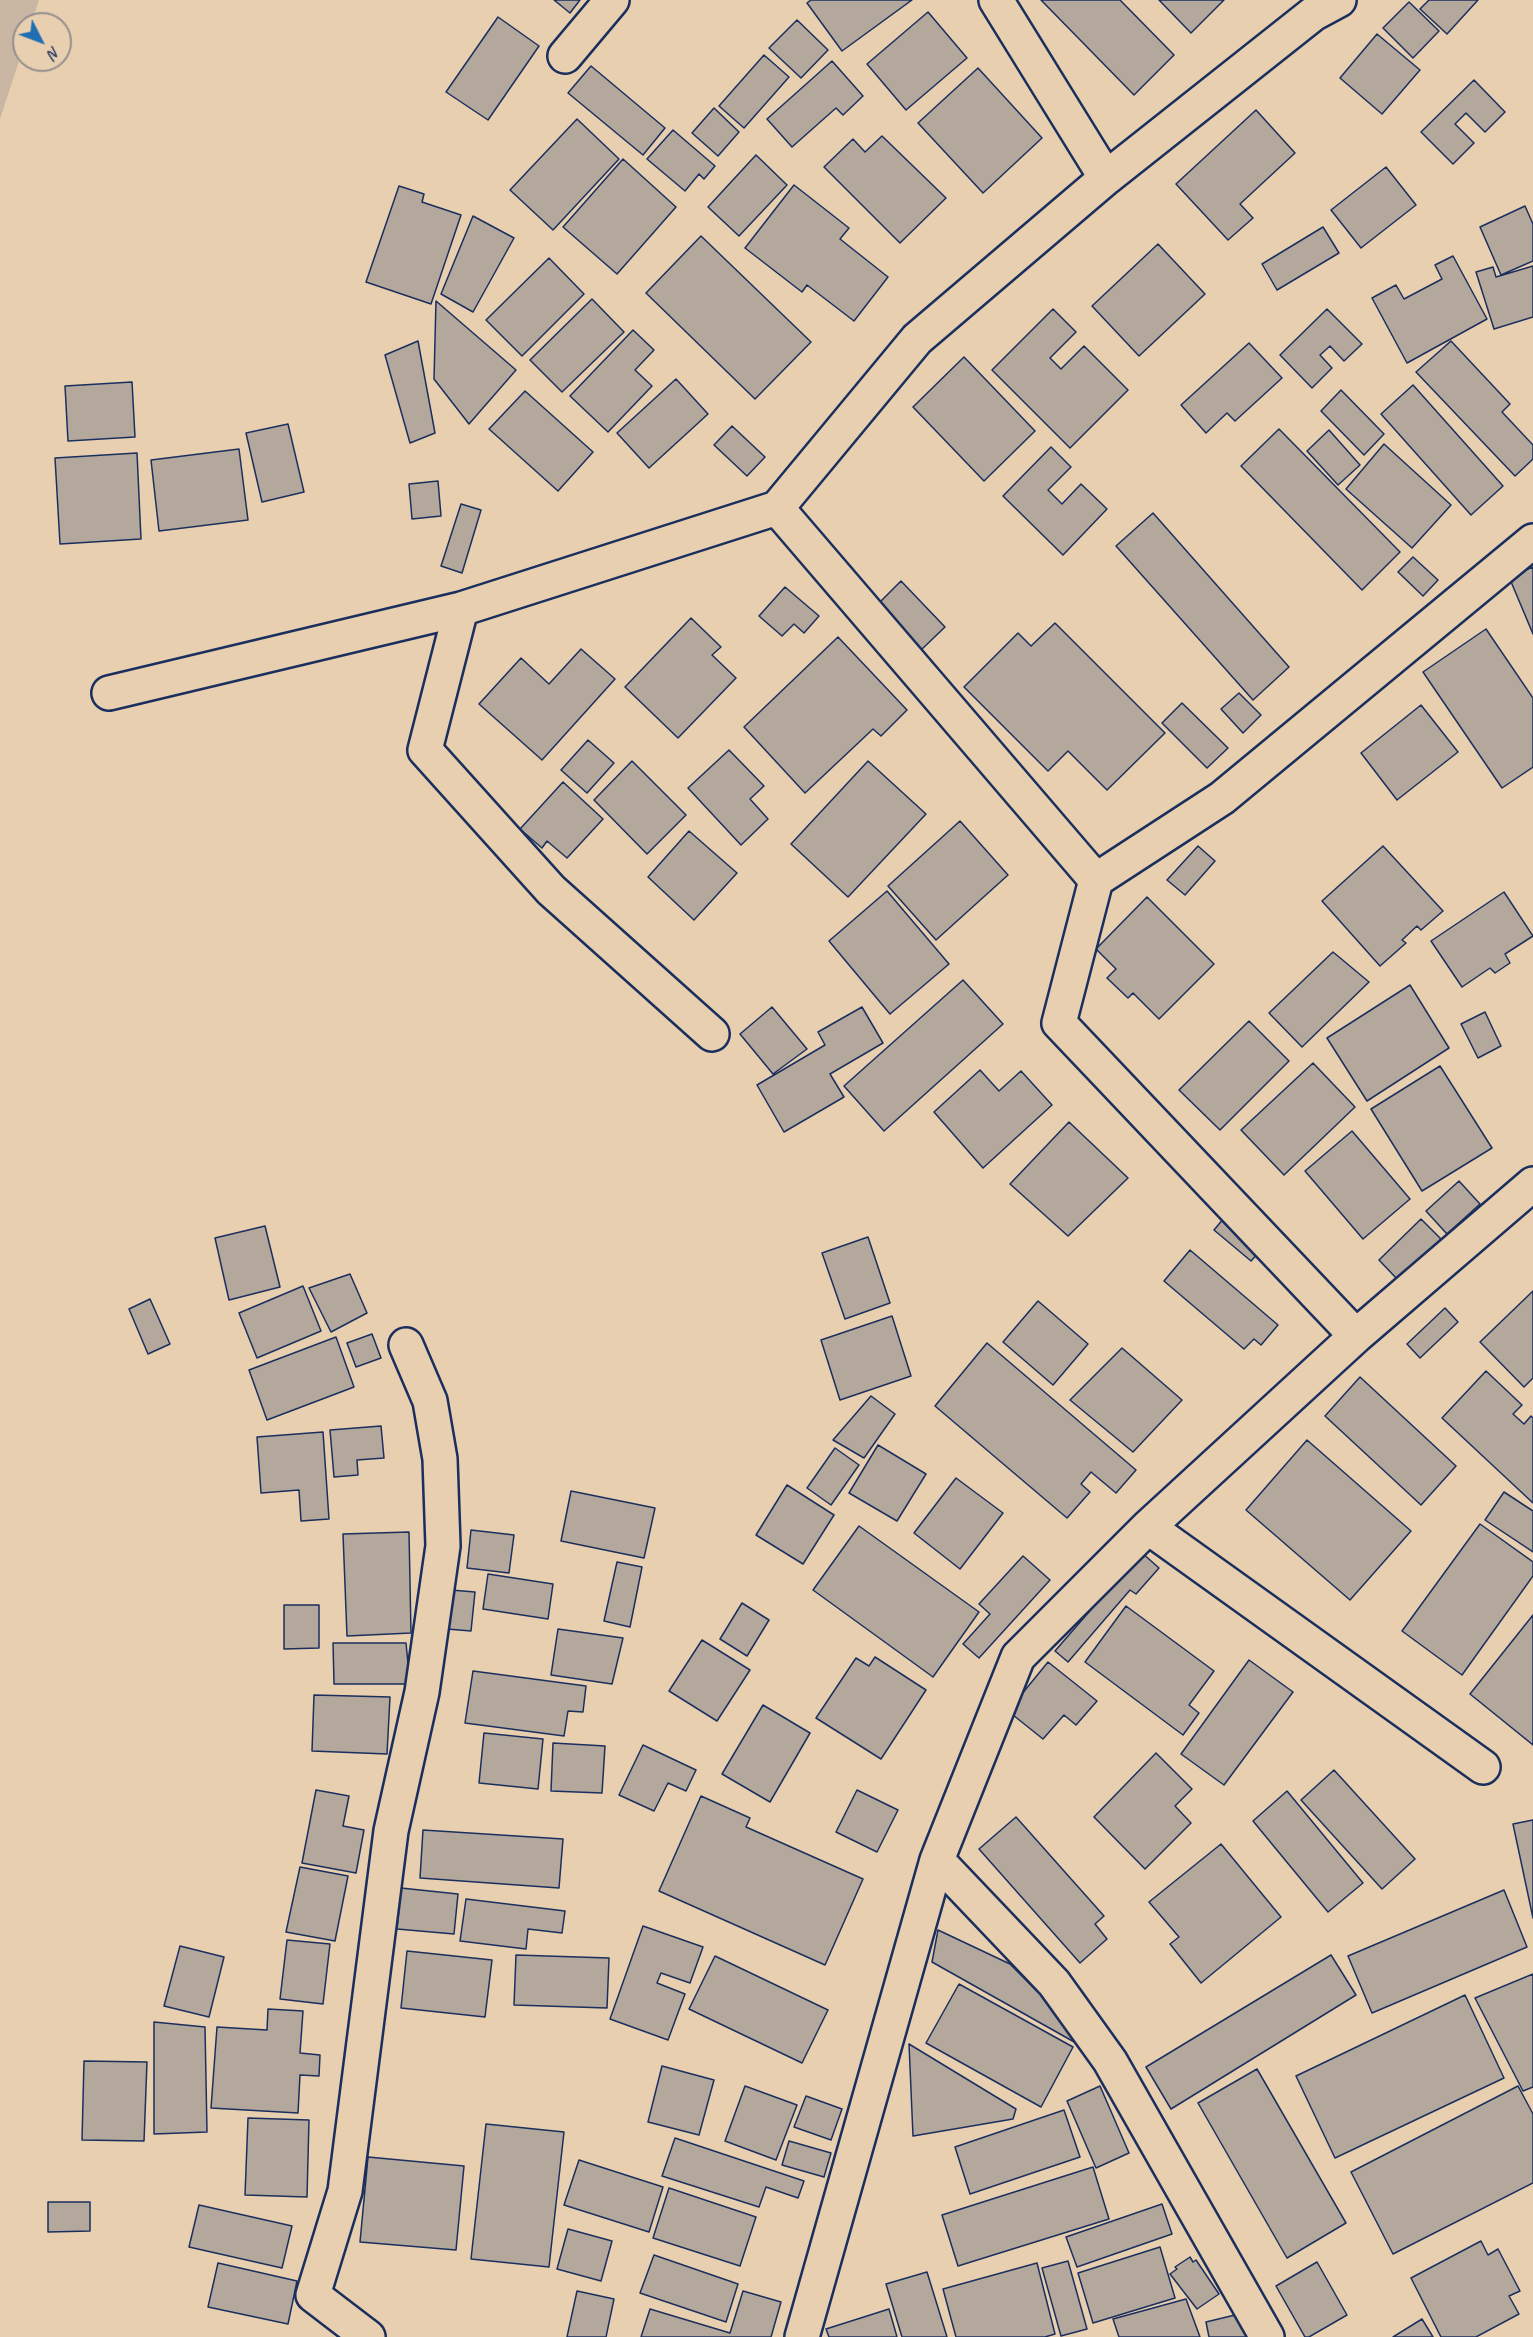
<!DOCTYPE html>
<style>
body{margin:0}
#map{position:relative;width:1533px;height:2337px;overflow:hidden;background:#e7cfaf;font-family:Caveat,sans-serif}
canvas{display:block}
.north{position:absolute;left:12px;top:12px;width:60px;height:60px;box-sizing:border-box;background:#e7cfaf;border:2px solid #958f8f;border-radius:50%;rotate:132deg;font-size:16px;font-weight:700;line-height:24px;text-align:center;color:#1b2f5e}
.north::after{content:'';display:block;margin:auto;width:21px;height:27px;background:#1f6fb2;clip-path:polygon(50% 0,100% 100%,50% 72%,0 100%)}
</style>
<div id="map">
<canvas width="1533" height="2337"></canvas>
<div class="north">N</div>
</div>
<script>
const ctx = document.querySelector('canvas').getContext('2d');
ctx.lineJoin = 'round';
function fillPath(path, color) { ctx.fillStyle = color; ctx.fill(path, 'evenodd'); }
function trace(path, color, width, dash) { ctx.strokeStyle = color; ctx.lineWidth = width; ctx.lineCap = dash ? 'butt' : 'round'; ctx.setLineDash(dash || []); ctx.stroke(path); }
const green = new Path2D(`
 M 0,0 L 39,0 L 31,24 L 24,24 L 24,46 L 0,119 Z`);
const building = new Path2D(`
 M 554,0 L 580,0 L 570,13 Z
 M 811,0 L 912,0 L 842,51 L 807,3 Z
 M 1041,0 L 1120,0 L 1174,55 L 1134,95 Z
 M 1159,0 L 1224,0 L 1191,33 Z
 M 1429,0 L 1478,0 L 1447,34 L 1420,9 Z
 M 1409,2 L 1439,31 L 1413,58 L 1383,28 Z
 M 928,12 L 967,58 L 906,110 L 867,64 Z
 M 498,17 L 539,46 L 488,120 L 446,92 Z
 M 797,20 L 828,50 L 801,78 L 769,48 Z
 M 1377,34 L 1420,70 L 1382,114 L 1340,78 Z
 M 764,55 L 789,77 L 744,128 L 719,106 Z
 M 832,61 L 863,96 L 843,115 L 836,108 L 792,147 L 767,119 Z
 M 591,66 L 665,128 L 643,155 L 568,93 Z
 M 978,68 L 1042,138 L 983,193 L 918,123 Z
 M 1474,80 L 1505,112 L 1485,132 L 1466,113 L 1455,124 L 1474,143 L 1453,164 L 1421,132 Z
 M 714,108 L 739,132 L 718,156 L 692,133 Z
 M 1256,110 L 1295,153 L 1240,204 L 1253,218 L 1228,240 L 1176,184 Z
 M 577,119 L 619,159 L 553,230 L 510,190 Z
 M 673,130 L 715,166 L 704,179 L 699,174 L 685,191 L 647,159 Z
 M 882,136 L 946,198 L 900,243 L 824,167 L 853,139 L 865,152 Z
 M 756,155 L 787,185 L 739,236 L 708,207 Z
 M 623,159 L 676,207 L 617,274 L 563,227 Z
 M 1386,167 L 1416,205 L 1361,248 L 1331,210 Z
 M 794,185 L 849,228 L 840,239 L 888,277 L 854,321 L 807,285 L 802,292 L 745,248 Z
 M 399,186 L 424,194 L 422,202 L 461,215 L 431,304 L 366,282 Z
 M 1525,206 L 1533,224 L 1533,261 L 1501,275 L 1480,227 Z
 M 473,216 L 514,238 L 473,312 L 441,294 Z
 M 1323,227 L 1339,253 L 1277,290 L 1262,264 Z
 M 701,236 L 811,342 L 755,399 L 646,293 Z
 M 1158,244 L 1205,294 L 1139,356 L 1092,306 Z
 M 1453,256 L 1487,319 L 1407,363 L 1372,298 L 1396,285 L 1404,299 L 1442,279 L 1435,265 Z
 M 549,258 L 584,294 L 522,356 L 486,320 Z
 M 1533,266 L 1533,317 L 1494,329 L 1476,272 L 1493,267 L 1496,277 Z
 M 592,299 L 624,332 L 562,392 L 530,360 Z
 M 436,301 L 516,370 L 469,424 L 434,379 Z
 M 1053,309 L 1076,332 L 1050,358 L 1061,369 L 1084,346 L 1128,390 L 1070,448 L 992,370 Z
 M 1327,309 L 1362,344 L 1344,361 L 1330,346 L 1320,355 L 1332,368 L 1312,388 L 1280,355 Z
 M 633,330 L 654,350 L 635,370 L 652,386 L 608,432 L 570,396 Z
 M 418,341 L 435,433 L 410,443 L 385,355 Z
 M 1451,341 L 1510,404 L 1502,412 L 1533,445 L 1533,459 L 1515,476 L 1416,372 Z
 M 1249,343 L 1282,378 L 1235,421 L 1227,413 L 1206,433 L 1181,405 Z
 M 964,357 L 1035,431 L 984,481 L 913,407 Z
 M 676,379 L 708,414 L 649,468 L 617,433 Z
 M 132,382 L 135,437 L 68,441 L 65,386 Z
 M 1413,385 L 1503,486 L 1471,515 L 1381,414 Z
 M 1341,390 L 1384,434 L 1364,455 L 1321,411 Z
 M 525,391 L 593,452 L 558,491 L 489,429 Z
 M 288,424 L 304,492 L 262,502 L 246,433 Z
 M 732,426 L 765,457 L 747,476 L 714,445 Z
 M 1279,429 L 1400,552 L 1362,590 L 1241,466 Z
 M 1329,430 L 1360,465 L 1338,485 L 1307,451 Z
 M 1384,444 L 1451,505 L 1412,548 L 1346,489 Z
 M 1051,447 L 1071,467 L 1048,490 L 1062,504 L 1081,484 L 1107,509 L 1063,555 L 1003,496 Z
 M 239,449 L 248,520 L 159,531 L 151,460 Z
 M 137,453 L 141,539 L 60,544 L 55,458 Z
 M 438,481 L 441,516 L 412,519 L 409,484 Z
 M 461,504 L 481,510 L 462,573 L 441,566 Z
 M 1153,513 L 1289,667 L 1253,700 L 1116,546 Z
 M 1413,557 L 1438,580 L 1423,596 L 1398,572 Z
 M 1533,567 L 1533,634 L 1509,577 Z
 M 901,581 L 945,627 L 921,650 L 878,604 Z
 M 785,587 L 819,616 L 804,633 L 794,624 L 782,636 L 759,616 Z
 M 691,618 L 721,647 L 712,655 L 736,678 L 678,738 L 625,687 Z
 M 1055,623 L 1165,733 L 1107,790 L 1068,751 L 1048,771 L 964,687 L 1018,633 L 1031,646 Z
 M 1486,629 L 1533,698 L 1533,767 L 1502,788 L 1423,672 Z
 M 838,637 L 907,710 L 881,736 L 873,729 L 805,793 L 744,727 Z
 M 581,649 L 615,679 L 542,760 L 479,704 L 521,658 L 549,684 Z
 M 1239,693 L 1261,715 L 1243,733 L 1221,709 Z
 M 1182,703 L 1228,748 L 1207,768 L 1162,723 Z
 M 1421,705 L 1458,752 L 1397,800 L 1361,753 Z
 M 588,740 L 614,763 L 587,793 L 561,770 Z
 M 729,750 L 764,786 L 750,799 L 768,819 L 741,845 L 688,788 Z
 M 632,761 L 686,815 L 647,854 L 594,800 Z
 M 868,761 L 926,814 L 848,897 L 791,844 Z
 M 563,782 L 603,819 L 567,858 L 547,841 L 542,848 L 520,829 Z
 M 960,821 L 1008,875 L 936,940 L 888,886 Z
 M 689,831 L 737,873 L 694,920 L 648,877 Z
 M 1198,846 L 1215,861 L 1185,895 L 1167,880 Z
 M 1383,846 L 1443,911 L 1421,930 L 1417,926 L 1402,940 L 1406,943 L 1380,966 L 1322,901 Z
 M 887,891 L 949,964 L 890,1014 L 829,941 Z
 M 1504,892 L 1533,936 L 1505,954 L 1510,963 L 1495,973 L 1490,968 L 1462,987 L 1431,941 Z
 M 1147,897 L 1214,964 L 1159,1019 L 1133,993 L 1128,998 L 1107,978 L 1116,969 L 1096,949 Z
 M 1333,952 L 1369,982 L 1302,1047 L 1269,1013 Z
 M 963,980 L 1003,1024 L 884,1131 L 844,1086 Z
 M 1410,985 L 1449,1048 L 1367,1101 L 1327,1038 Z
 M 772,1007 L 807,1049 L 773,1074 L 740,1034 Z
 M 862,1007 L 883,1043 L 830,1074 L 844,1097 L 784,1132 L 757,1085 L 825,1045 L 818,1032 Z
 M 1485,1012 L 1501,1046 L 1478,1058 L 1461,1024 Z
 M 1249,1021 L 1289,1061 L 1220,1130 L 1179,1090 Z
 M 1313,1063 L 1355,1107 L 1284,1175 L 1241,1130 Z
 M 1440,1066 L 1492,1148 L 1422,1191 L 1371,1109 Z
 M 980,1070 L 999,1091 L 1021,1071 L 1052,1105 L 983,1168 L 934,1112 Z
 M 1069,1122 L 1128,1178 L 1068,1236 L 1010,1184 Z
 M 1352,1131 L 1410,1199 L 1363,1239 L 1305,1171 Z
 M 1459,1181 L 1480,1204 L 1447,1234 L 1426,1211 Z
 M 1224,1218 L 1261,1250 L 1251,1261 L 1214,1230 Z
 M 1421,1219 L 1441,1239 L 1398,1280 L 1379,1260 Z
 M 265,1226 L 280,1287 L 229,1300 L 215,1238 Z
 M 868,1237 L 890,1303 L 845,1319 L 822,1253 Z
 M 1190,1250 L 1278,1325 L 1261,1345 L 1254,1339 L 1244,1349 L 1164,1281 Z
 M 350,1274 L 367,1313 L 331,1332 L 309,1288 Z
 M 303,1286 L 321,1331 L 257,1358 L 239,1313 Z
 M 1533,1291 L 1533,1378 L 1524,1387 L 1480,1342 Z
 M 150,1299 L 170,1344 L 148,1354 L 129,1309 Z
 M 1038,1301 L 1088,1344 L 1053,1385 L 1003,1342 Z
 M 1445,1308 L 1458,1322 L 1420,1358 L 1407,1344 Z
 M 892,1316 L 911,1376 L 840,1400 L 821,1340 Z
 M 372,1334 L 381,1358 L 356,1367 L 347,1343 Z
 M 336,1337 L 354,1387 L 267,1420 L 249,1370 Z
 M 987,1343 L 1136,1470 L 1116,1493 L 1091,1472 L 1081,1484 L 1090,1492 L 1067,1518 L 935,1406 Z
 M 1122,1348 L 1182,1400 L 1133,1452 L 1070,1400 Z
 M 1486,1371 L 1522,1405 L 1513,1414 L 1524,1424 L 1531,1416 L 1533,1418 L 1533,1503 L 1442,1418 Z
 M 1360,1377 L 1456,1466 L 1421,1505 L 1325,1416 Z
 M 871,1396 L 895,1414 L 864,1458 L 833,1440 Z
 M 381,1426 L 384,1458 L 357,1460 L 358,1475 L 334,1477 L 330,1430 Z
 M 323,1432 L 329,1519 L 301,1521 L 299,1490 L 261,1493 L 257,1437 Z
 M 1307,1440 L 1411,1531 L 1350,1600 L 1246,1510 Z
 M 878,1445 L 926,1474 L 897,1521 L 849,1493 Z
 M 835,1448 L 859,1465 L 831,1505 L 807,1488 Z
 M 956,1478 L 1003,1513 L 960,1569 L 914,1533 Z
 M 787,1485 L 834,1515 L 803,1564 L 756,1535 Z
 M 571,1491 L 655,1508 L 644,1558 L 561,1541 Z
 M 1504,1492 L 1533,1511 L 1533,1552 L 1485,1520 Z
 M 1480,1524 L 1533,1562 L 1533,1576 L 1462,1675 L 1402,1631 Z
 M 859,1526 L 979,1612 L 933,1677 L 813,1590 Z
 M 471,1530 L 514,1535 L 509,1573 L 467,1568 Z
 M 409,1532 L 411,1633 L 347,1636 L 343,1534 Z
 M 1141,1552 L 1159,1568 L 1136,1594 L 1130,1590 L 1068,1662 L 1055,1651 Z
 M 1023,1556 L 1050,1580 L 979,1658 L 963,1644 L 990,1614 L 979,1604 Z
 M 617,1562 L 642,1567 L 630,1627 L 604,1621 Z
 M 488,1574 L 553,1584 L 548,1619 L 483,1609 Z
 M 451,1590 L 475,1592 L 471,1631 L 447,1629 Z
 M 742,1603 L 769,1620 L 747,1656 L 720,1639 Z
 M 284,1605 L 319,1605 L 319,1648 L 284,1649 Z
 M 1126,1606 L 1214,1671 L 1189,1705 L 1199,1713 L 1183,1735 L 1085,1662 Z
 M 1533,1615 L 1533,1745 L 1470,1694 Z
 M 558,1629 L 623,1638 L 612,1684 L 551,1675 Z
 M 702,1640 L 750,1670 L 717,1721 L 669,1691 Z
 M 333,1643 L 406,1643 L 410,1684 L 334,1684 Z
 M 875,1657 L 926,1690 L 881,1759 L 816,1718 L 856,1658 L 869,1666 Z
 M 1249,1660 L 1293,1692 L 1224,1785 L 1181,1754 Z
 M 1048,1662 L 1097,1701 L 1076,1725 L 1064,1715 L 1043,1739 L 1008,1711 Z
 M 473,1671 L 586,1686 L 583,1712 L 568,1711 L 564,1736 L 465,1723 Z
 M 314,1695 L 390,1697 L 387,1754 L 312,1751 Z
 M 763,1705 L 810,1733 L 770,1802 L 722,1774 Z
 M 484,1733 L 543,1739 L 538,1789 L 479,1783 Z
 M 553,1743 L 605,1746 L 602,1793 L 551,1791 Z
 M 643,1745 L 696,1770 L 686,1791 L 668,1783 L 654,1811 L 619,1795 Z
 M 1156,1753 L 1192,1789 L 1175,1806 L 1191,1823 L 1145,1869 L 1094,1817 Z
 M 1334,1770 L 1415,1859 L 1382,1889 L 1301,1800 Z
 M 316,1790 L 349,1796 L 343,1826 L 364,1830 L 356,1873 L 302,1863 Z
 M 857,1790 L 898,1810 L 877,1852 L 836,1832 Z
 M 1287,1791 L 1363,1883 L 1328,1912 L 1253,1821 Z
 M 701,1796 L 750,1818 L 746,1827 L 863,1879 L 825,1965 L 659,1891 Z
 M 1016,1817 L 1104,1916 L 1095,1924 L 1107,1939 L 1080,1963 L 979,1849 Z
 M 1533,1820 L 1533,1918 L 1513,1824 Z
 M 423,1830 L 563,1839 L 559,1888 L 420,1878 Z
 M 1221,1844 L 1281,1917 L 1201,1983 L 1170,1944 L 1179,1937 L 1149,1902 Z
 M 300,1867 L 348,1876 L 335,1941 L 286,1932 Z
 M 401,1888 L 458,1894 L 454,1934 L 397,1929 Z
 M 1504,1890 L 1527,1947 L 1372,2013 L 1348,1956 Z
 M 466,1899 L 565,1911 L 562,1933 L 528,1929 L 526,1949 L 460,1941 Z
 M 643,1926 L 703,1947 L 690,1983 L 661,1973 L 657,1983 L 685,1994 L 668,2040 L 610,2019 Z
 M 938,1930 L 1010,1964 L 1082,2036 L 1076,2043 L 932,1962 Z
 M 287,1940 L 330,1944 L 323,2004 L 280,1999 Z
 M 180,1946 L 224,1957 L 209,2017 L 164,2006 Z
 M 407,1951 L 492,1960 L 485,2017 L 401,2008 Z
 M 516,1955 L 609,1958 L 607,2008 L 514,2005 Z
 M 1331,1955 L 1356,1995 L 1171,2109 L 1146,2067 Z
 M 715,1956 L 828,2010 L 802,2063 L 689,2009 Z
 M 1533,1974 L 1533,2087 L 1523,2091 L 1475,1998 Z
 M 959,1984 L 1073,2047 L 1041,2107 L 926,2043 Z
 M 1465,1995 L 1504,2078 L 1335,2158 L 1296,2076 Z
 M 268,2009 L 303,2011 L 300,2053 L 320,2055 L 319,2076 L 300,2075 L 298,2113 L 211,2108 L 217,2027 L 267,2030 Z
 M 154,2022 L 205,2027 L 207,2132 L 154,2134 Z
 M 909,2044 L 1016,2109 L 1013,2119 L 913,2136 Z
 M 84,2061 L 147,2062 L 144,2141 L 82,2140 Z
 M 662,2066 L 714,2080 L 699,2135 L 648,2122 Z
 M 1257,2069 L 1346,2223 L 1287,2258 L 1198,2103 Z
 M 745,2086 L 797,2105 L 776,2160 L 725,2141 Z
 M 1100,2086 L 1129,2153 L 1096,2168 L 1067,2101 Z
 M 1518,2086 L 1533,2114 L 1533,2183 L 1393,2254 L 1351,2172 Z
 M 806,2096 L 842,2109 L 831,2140 L 794,2127 Z
 M 1064,2110 L 1080,2157 L 970,2194 L 955,2147 Z
 M 248,2118 L 309,2120 L 307,2197 L 245,2195 Z
 M 486,2124 L 564,2132 L 549,2267 L 471,2259 Z
 M 675,2138 L 804,2181 L 798,2198 L 766,2187 L 759,2207 L 662,2176 Z
 M 789,2141 L 831,2153 L 824,2177 L 782,2165 Z
 M 368,2157 L 464,2166 L 456,2250 L 360,2242 Z
 M 579,2160 L 663,2187 L 649,2232 L 564,2205 Z
 M 1093,2167 L 1109,2219 L 958,2266 L 942,2215 Z
 M 669,2188 L 756,2217 L 740,2266 L 653,2238 Z
 M 48,2202 L 90,2202 L 90,2231 L 48,2232 Z
 M 1162,2204 L 1172,2234 L 1077,2267 L 1066,2237 Z
 M 199,2205 L 292,2226 L 282,2268 L 189,2247 Z
 M 568,2229 L 612,2241 L 601,2281 L 557,2269 Z
 M 1481,2241 L 1488,2255 L 1498,2249 L 1520,2291 L 1509,2296 L 1519,2314 L 1476,2337 L 1441,2337 L 1411,2278 Z
 M 1160,2247 L 1175,2298 L 1093,2323 L 1078,2273 Z
 M 654,2255 L 738,2284 L 726,2322 L 640,2293 Z
 M 1190,2257 L 1193,2262 L 1196,2260 L 1219,2294 L 1197,2309 L 1170,2274 L 1177,2269 L 1175,2267 Z
 M 1068,2261 L 1087,2329 L 1061,2336 L 1042,2268 Z
 M 1317,2262 L 1347,2315 L 1309,2337 L 1305,2337 L 1276,2286 Z
 M 218,2263 L 297,2281 L 288,2324 L 208,2307 Z
 M 1037,2263 L 1055,2334 L 1045,2337 L 956,2337 L 943,2289 Z
 M 927,2272 L 947,2337 L 902,2337 L 886,2284 Z
 M 577,2291 L 614,2299 L 606,2337 L 567,2337 Z
 M 743,2291 L 781,2302 L 771,2337 L 641,2337 L 650,2309 L 730,2333 Z
 M 1186,2299 L 1200,2337 L 1119,2337 L 1113,2319 Z
 M 889,2309 L 897,2337 L 829,2337 L 826,2329 Z
 M 1235,2315 L 1247,2337 L 1209,2337 L 1206,2322 Z
 M 1422,2319 L 1433,2337 L 1393,2337 Z`);
const minor = new Path2D(`
 M 996,0 L 1106,178
 M 565,56 L 612,0
 M 777,508 L 1096,880
 M 461,609 L 425,750 L 551,890 L 712,1034
 M 109,693 L 461,609 L 777,508 L 917,339 L 1106,178 L 1313,14 L 1339,0
 M 1356,1336 L 1059,1023 L 1096,880 L 1222,798 L 1533,541
 M 1148,1527 L 1483,1767
 M 937,1860 L 1054,1983 L 1110,2061 L 1267,2337
 M 368,2337 L 313,2295 L 345,2191 L 391,1831 L 422,1692 L 443,1546 L 440,1459 L 430,1401 L 406,1345
 M 802,2337 L 937,1860 L 1018,1657 L 1148,1527 L 1356,1336 L 1533,1184`);
fillPath(green, '#cab7a3');
fillPath(building, '#b4a79b');
trace(building, '#1b2f5e', 1.5);
trace(minor, '#1b2f5e', 38);
trace(minor, '#e7cfaf', 33);
</script>
